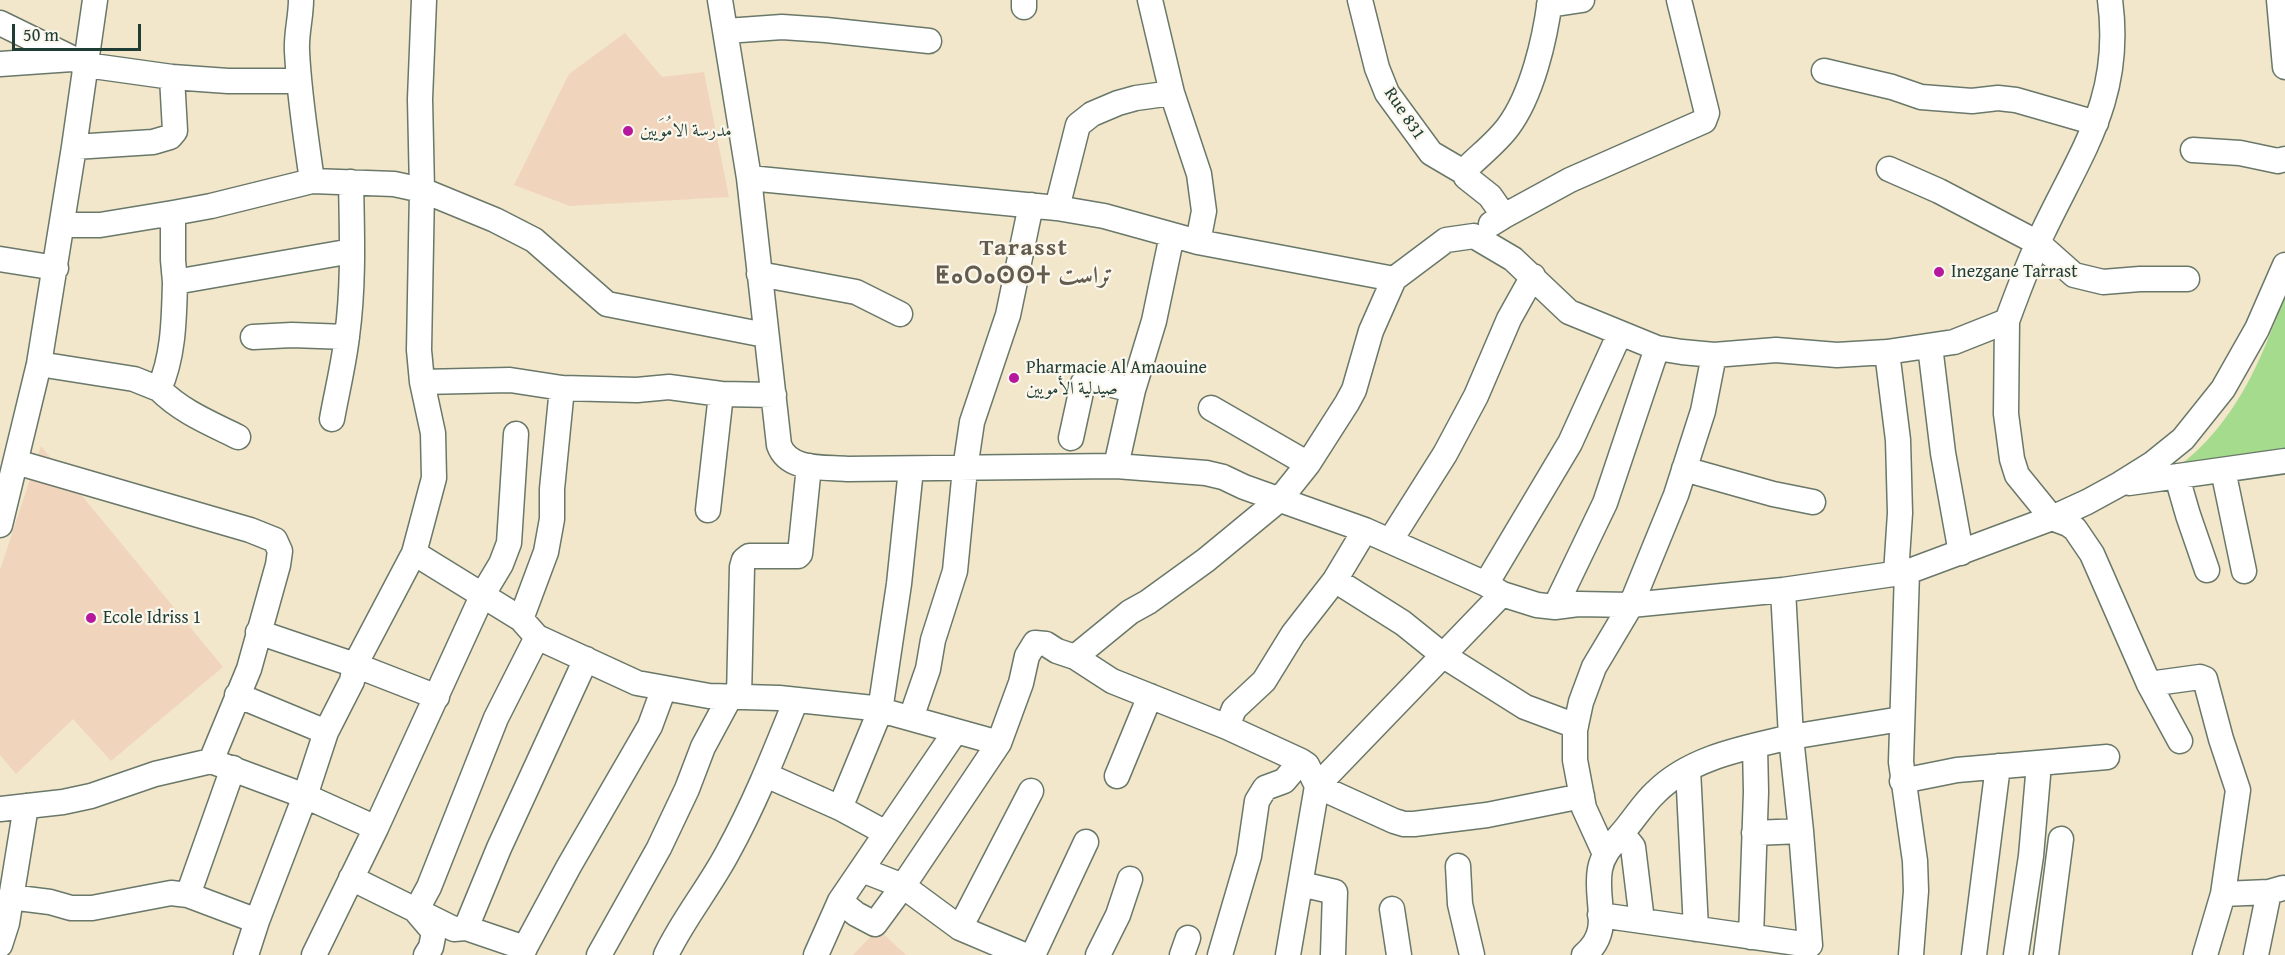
<!DOCTYPE html>
<meta charset="utf-8">
<style>
body{margin:0}
#map{position:relative;width:2285px;height:955px;overflow:hidden;background:#f2e6cb;font-family:"Gentium Book Plus",serif}
canvas{display:block}
.scale{position:absolute;left:12px;top:24px;width:129px;height:27px;box-sizing:border-box;border:3px solid #1f3d34;border-top:0;padding-left:8px;font-size:18px;line-height:21px;white-space:nowrap;color:#1f3d34;-webkit-text-stroke:4px #fbf7ec;paint-order:stroke}
</style>
<div id="map">
<canvas width="2285" height="955"></canvas>
<div class="scale">50 m</div>
</div>
<script>
const ctx = document.querySelector('canvas').getContext('2d');
ctx.lineJoin = 'round';
function fillPath(path, color) { ctx.fillStyle = color; ctx.fill(path, 'evenodd'); }
function trace(path, color, width, dash) { ctx.strokeStyle = color; ctx.lineWidth = width; ctx.lineCap = dash ? 'butt' : 'round'; ctx.setLineDash(dash || []); ctx.stroke(path); }
function write(font, color, halo, rows, align = 'center') {
  ctx.font = font + ' "Gentium Book Plus",Amiri,"Noto Sans Tifinagh",serif'; ctx.lineWidth = 4.5; ctx.setLineDash([]); ctx.textBaseline = 'middle'; ctx.strokeStyle = halo; ctx.fillStyle = color; for (const [text, x, y, turn = 0] of rows) {
    ctx.save(); ctx.translate(x, y); ctx.rotate((+turn || 0) * Math.PI / 180); ctx.textAlign = isNaN(turn) ? turn : align; if (halo) ctx.strokeText(text, 0, 0); ctx.fillText(text, 0, 0); ctx.restore();
  }
}
const built = new Path2D(`
 M 625,33 L 662,77 L 704,72 L 729,197 L 570,206 L 514,185 L 569,74 Z
 M 41,446 L 223,667 L 111,761 L 73,719 L 16,774 L 0,755 L 0,570 Z
 M 878,929 L 906,955 L 853,955 Z`);
const green = new Path2D(`
 M 2285,295 L 2285,452 L 2176,468 C 2235,425 2261,361 2285,295 Z`);
const minor = new Path2D(`
 M 301,0 C 301,17 296,34 297,51 C 299,95 306,137 312,181
 M 720,0 L 749,178 L 779,445 C 788,471 824,467 847,469 L 1116,466 L 1206,473 L 1223,477 L 1244,487 L 1365,530 L 1486,584 L 1502,594 L 1537,605 L 1555,607 L 1578,604 L 1631,605 L 1783,590 L 1907,572 L 2052,518 L 2087,502 L 2120,484 L 2152,464 L 2183,439 L 2223,389 L 2257,329 L 2285,265
 M 1024,0 L 1024,7
 M 1150,0 L 1172,93 L 1199,174 L 1204,211 L 1198,242
 M 1360,0 L 1377,68 L 1387,93 L 1431,153 L 1465,173
 M 2279,0 L 2285,67
 M 1549,5 L 1582,0
 M 0,23 L 86,65 L 172,77 L 228,81 L 299,81
 M 726,31 L 782,27 L 826,30 L 929,41
 M 0,64 L 72,59
 M 1824,71 L 1892,87 L 1921,97 L 1972,101 L 1998,98 L 2016,100 L 2096,123
 M 74,147 L 153,142 L 170,137 L 175,131 L 172,77
 M 2193,150 L 2240,153 L 2278,161 L 2285,159
 M 1889,169 L 1939,191 L 2038,243 L 2074,275 L 2103,282 L 2140,279 L 2187,279
 M 749,178 L 1057,208 L 1104,216 L 1198,242 L 1394,279
 M 1057,208 L 1078,125 L 1092,114 L 1118,103 L 1136,98 L 1172,93
 M 173,213 L 173,260 L 175,282
 M 1504,216 L 1570,180 L 1704,121 L 1707,113 L 1679,0
 M 1491,224 L 1504,216 L 1490,196 L 1466,177 L 1466,169 C 1480,155 1497,142 1508,127 C 1532,95 1545,39 1550,0
 M 62,225 L 100,225 L 173,213 L 211,206 L 312,181 L 394,184 L 422,190 L 420,99 L 424,0
 M 0,259 L 56,268
 M 759,274 L 856,292 L 900,314
 M 2007,321 C 2018,291 2029,261 2043,232 C 2082,150 2123,97 2110,0
 M 253,337 L 292,335 L 347,337
 M 1930,346 L 1943,453 L 1961,553
 M 1887,352 L 1898,440 L 1900,513 L 1896,574
 M 39,364 L 134,379 L 159,389 C 174,356 174,317 175,282 L 352,251
 M 422,382 L 510,380 L 562,388 L 637,390 L 669,387 L 721,394
 M 159,389 C 182,412 210,423 238,437
 M 1211,408 L 1308,464
 M 332,419 C 337,391 344,363 347,336 C 354,285 352,233 351,182
 M 1071,438 L 1083,383 L 1088,379 L 1133,390
 M 16,462 L 250,530 L 275,540 L 280,551 L 278,565 L 249,669 L 211,761
 M 1116,466 L 1133,390 L 1154,321 L 1172,235
 M 1684,469 L 1773,494 L 1813,502
 M 2223,470 L 2244,571
 M 2177,477 L 2188,515 L 2207,570
 M 2129,483 L 2285,461
 M 708,510 L 721,394 L 774,395
 M 0,525 L 39,364 L 74,147 L 95,0
 M 1390,541 L 1445,454 L 1476,396 L 1509,319 L 1533,276
 M 414,553 L 521,619 L 537,637 L 637,683 L 709,696 L 779,698 L 873,708 L 999,743 L 1021,683 L 1027,656 L 1035,643 L 1046,644 L 1057,651 L 1075,657 L 1112,681 L 1227,727 L 1301,761 L 1307,765 L 1317,786 L 1394,821 L 1404,824 L 1414,824 L 1487,815 L 1582,796
 M 1907,572 L 1901,762 L 1915,861 L 1916,891 L 1911,955
 M 1335,580 L 1403,623 L 1444,656 L 1525,707 L 1576,726
 M 1486,584 L 1570,443 L 1620,333
 M 1555,607 L 1605,503 L 1657,348
 M 521,619 L 546,552 L 552,519 L 552,489 L 562,388
 M 258,632 L 355,665 L 437,697
 M 1075,657 L 1130,612 L 1148,602 L 1206,560 L 1280,499 L 1308,464 L 1347,403 L 1354,390 L 1371,331 L 1394,279 L 1446,240 L 1474,236 L 1513,259 L 1569,312 L 1657,348 L 1682,352 L 1714,355 L 1776,350 L 1837,355 L 1887,352 L 1954,342 L 2007,321 L 2006,414 L 2012,459 L 2017,475 L 2052,518 L 2068,524 L 2075,529 L 2092,554 L 2149,684 L 2180,741
 M 2149,684 L 2200,677 L 2205,679 L 2221,739 L 2238,790 L 2223,894 L 2205,955
 M 237,695 L 326,732
 M 739,697 L 742,567 L 744,560 L 749,556 L 798,556 L 800,554 L 809,466
 M 911,718 L 928,669 L 933,640 L 955,571 L 965,469 L 972,422 L 1008,315 L 1031,205
 M 1227,727 L 1234,709 L 1264,681 L 1293,634 L 1335,580 L 1365,530
 M 1688,769 L 1696,929
 M 766,775 L 840,808 L 886,833
 M 1117,776 L 1150,696
 M 1902,781 L 1957,770 L 2107,757
 M 840,808 L 880,711 L 899,584 L 911,469
 M 0,809 L 63,802 L 91,796 L 155,774 L 211,761 L 305,796 L 376,828
 M 1754,833 L 1801,831
 M 1616,841 L 1629,842 L 1633,847 L 1642,921
 M 1605,854 L 1584,808 L 1575,760 L 1575,730 L 1581,702 L 1594,667 L 1631,605 L 1676,495 L 1703,411 L 1714,355
 M 1458,866 L 1460,904 L 1472,955
 M 862,870 L 903,886 L 960,928 L 1024,955
 M 351,878 L 454,929 L 466,928 L 499,848 L 586,659
 M 1301,884 L 1335,892 L 1333,955
 M 2223,894 L 2269,892 L 2283,888
 M 188,895 L 233,768
 M 10,897 L 50,902 L 71,908 L 92,908 L 171,893 L 188,895 L 257,921
 M 840,901 L 856,914 L 875,924 L 903,886 L 999,743
 M 1392,909 L 1399,955
 M 1600,915 L 1810,945 L 1801,831 L 1791,737 L 1901,719
 M 466,928 L 525,948
 M 960,928 L 1031,791
 M 1751,937 L 1756,792 L 1755,746
 M 0,945 L 7,923 L 26,806
 M 246,955 L 257,921 L 305,796 L 326,732 L 352,681 L 355,665 L 414,553 L 434,478 L 433,433 L 422,382 L 419,350 L 422,190 L 495,220 L 534,240 L 607,304 L 765,335
 M 314,955 L 376,828 L 483,594 L 501,564 L 509,543 L 516,434
 M 426,955 L 431,947 L 434,932 L 416,911 L 429,887 L 496,718 L 537,637
 M 521,955 L 569,866 L 650,726 L 664,688
 M 599,955 L 659,848 L 687,789 L 703,747 L 730,697
 M 666,955 C 683,919 709,888 728,852 C 755,803 775,752 796,700
 M 816,955 L 840,901 L 955,732
 M 1033,955 L 1086,842
 M 1098,955 L 1118,915 L 1130,879
 M 1182,955 L 1188,938
 M 1220,955 L 1249,856 L 1257,801 L 1265,788 L 1284,781 L 1301,761
 M 1288,955 L 1317,786 L 1502,594
 M 1584,955 C 1614,931 1594,901 1600,869 C 1603,852 1616,841 1627,827 C 1636,816 1645,802 1656,792 C 1691,757 1745,748 1791,737 L 1783,590
 M 1974,955 L 1998,766
 M 2016,955 L 2031,856 L 2039,764
 M 2046,955 L 2061,839
 M 2256,955 L 2269,892`);
const markers = [
 [628,131,6,"#b5179e"],
 [1939,272,6,"#b5179e"],
 [1014,378,6,"#b5179e"],
 [91,618,6,"#b5179e"]
];
const streetNames = [
 ["Rue 831",1404,114,56]
];
const poiNames = [
 ["مدرسة الامُوَيين",640,131],
 ["Inezgane Tarrast",1951,272],
 ["Pharmacie Al Amaouine",1026,368],
 ["صيدلية الأمويين",1026,389],
 ["Ecole Idriss 1",103,618]
];
const districtNames = [
 ["Tarasst",1024,249],
 ["ⵟⴰⵔⴰⵙⵙⵜ تراست",1024,277]
];
fillPath(built, '#f0d5bc');
fillPath(green, '#a5db8c');
trace(minor, '#697869', 27);
trace(minor, '#fff', 24);
for (const [x, y, r, color] of markers) { const dot = new Path2D(); dot.arc(x, y, r, 0, 2 * Math.PI); ctx.fillStyle = color; ctx.fill(dot); trace(dot, '#fbf7ec', 2); }
write('18px', '#1f3d34', '#fbf7ec', streetNames);
write('18px', '#1f3d34', '#fbf7ec', poiNames, 'left');
ctx.letterSpacing = '1.5px';
write('bold 24px', '#625b4e', '#fbf7ec', districtNames);
ctx.letterSpacing = '0px';
</script>
